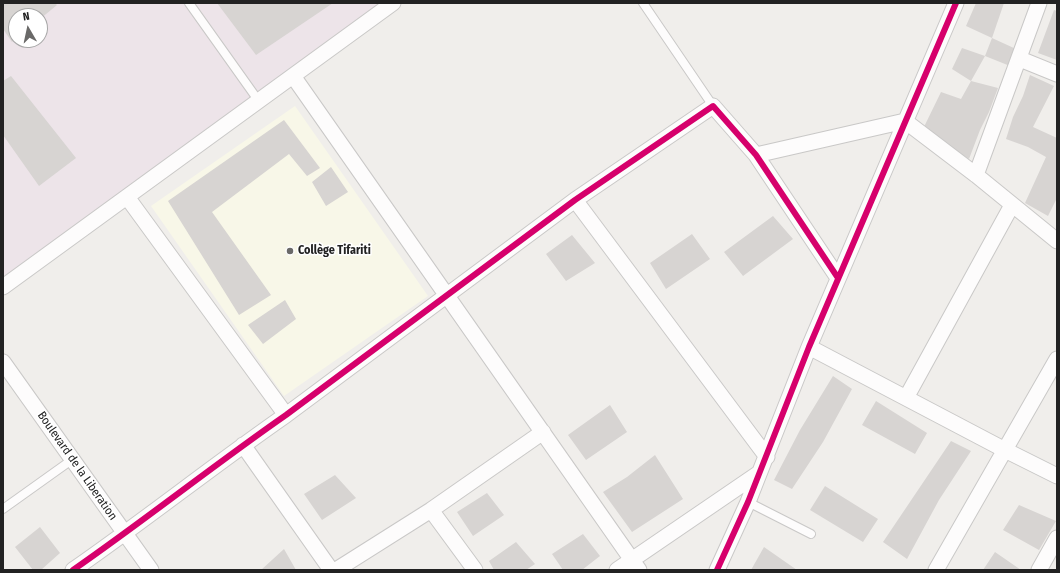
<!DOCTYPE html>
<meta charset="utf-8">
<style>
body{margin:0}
#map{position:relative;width:1060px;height:573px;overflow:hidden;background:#f0eeeb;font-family:"Fira Sans Condensed",sans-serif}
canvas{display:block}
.frame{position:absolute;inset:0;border:4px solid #222;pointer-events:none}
.north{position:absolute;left:8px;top:8px;width:40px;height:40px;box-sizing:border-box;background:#fff;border:1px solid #a7a7a7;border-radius:50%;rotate:351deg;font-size:11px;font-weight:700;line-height:16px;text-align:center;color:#222}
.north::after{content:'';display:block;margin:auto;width:14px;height:18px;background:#6a6968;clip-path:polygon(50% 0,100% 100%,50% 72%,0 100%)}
</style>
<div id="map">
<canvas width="1060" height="573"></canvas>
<div class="frame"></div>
<div class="north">N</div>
</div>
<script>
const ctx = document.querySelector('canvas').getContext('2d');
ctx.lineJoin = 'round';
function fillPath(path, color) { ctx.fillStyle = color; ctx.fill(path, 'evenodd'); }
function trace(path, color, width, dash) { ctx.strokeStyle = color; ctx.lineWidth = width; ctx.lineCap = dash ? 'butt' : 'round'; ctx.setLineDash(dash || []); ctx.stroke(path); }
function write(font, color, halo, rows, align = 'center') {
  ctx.font = font + ' "Fira Sans Condensed",sans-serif'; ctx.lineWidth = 3; ctx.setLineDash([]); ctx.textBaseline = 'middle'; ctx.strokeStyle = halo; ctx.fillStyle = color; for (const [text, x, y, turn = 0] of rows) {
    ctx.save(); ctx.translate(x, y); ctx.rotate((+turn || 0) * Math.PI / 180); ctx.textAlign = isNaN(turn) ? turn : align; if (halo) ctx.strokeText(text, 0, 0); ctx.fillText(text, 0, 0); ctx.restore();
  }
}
const industrial = new Path2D(`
 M 3,3 L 397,3 L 3,283 ZM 16,16 L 40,16 L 40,40 L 16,40 Z`);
const education = new Path2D(`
 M 295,106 L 428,296 L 284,396 L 151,206 Z`);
const building = new Path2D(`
 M 3,3 L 55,3 L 57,5 L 40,19 L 40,16 L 16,16 L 16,38 L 12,42 L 3,29 Z
 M 217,3 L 333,3 L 256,55 Z
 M 976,3 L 1004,3 L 992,38 L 966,26 Z
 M 1054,10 L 1057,11 L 1057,60 L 1038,53 Z
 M 992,38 L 1016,49 L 1010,66 L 985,56 L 971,81 L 998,88 L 989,112 L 980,130 L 969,159 L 922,131 L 941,92 L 961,99 L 971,81 L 952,69 L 962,48 L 985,56 Z
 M 1030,75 L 1054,86 L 1033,127 L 1057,138 L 1057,198 L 1048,216 L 1025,203 L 1046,157 L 1028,147 L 1006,139 L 1013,117 L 1023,96 Z
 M 11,76 L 76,158 L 39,186 L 3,135 L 3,81 Z
 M 284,120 L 320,168 L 307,176 L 289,154 L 212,212 L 271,295 L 239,315 L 168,201 Z
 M 331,167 L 348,192 L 326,206 L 312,182 Z
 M 773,216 L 793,239 L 743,276 L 724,252 Z
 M 692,234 L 710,259 L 666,289 L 650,263 Z
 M 572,235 L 595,263 L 566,281 L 546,254 Z
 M 285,300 L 296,319 L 263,344 L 248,325 Z
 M 833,376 L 852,389 L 823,442 L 792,489 L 774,480 L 800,430 Z
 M 876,401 L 927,433 L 915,454 L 862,425 Z
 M 610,405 L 627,432 L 586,460 L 568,435 Z
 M 951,441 L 971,451 L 939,500 L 907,559 L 883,542 Z
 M 655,455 L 683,499 L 632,532 L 603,492 L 627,477 Z
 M 335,475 L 356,498 L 322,520 L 304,494 Z
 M 825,486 L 878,519 L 863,542 L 810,510 Z
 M 487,493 L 504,515 L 473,536 L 457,512 Z
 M 1019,505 L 1056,521 L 1039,550 L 1003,530 Z
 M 40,527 L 60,553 L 41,570 L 33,570 L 15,547 Z
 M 583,534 L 600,556 L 582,570 L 563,570 L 552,554 Z
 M 516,542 L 535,564 L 526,570 L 494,570 L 489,561 Z
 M 764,547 L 797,570 L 751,570 Z
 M 284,549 L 296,570 L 261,570 Z
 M 995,552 L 1021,570 L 983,570 Z`);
const service = new Path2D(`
 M 189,3 L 258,100
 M 643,3 L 713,106
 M 748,502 L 811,534
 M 3,509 L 73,459`);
const minor = new Path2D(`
 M 1020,59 L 1057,74
 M 293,76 L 639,570
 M 756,155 L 905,121 L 976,175 L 1057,241
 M 976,175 L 1039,3
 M 127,197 L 286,415
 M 575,200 L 767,457
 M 3,287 L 393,3
 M 809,347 L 1005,450 L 1057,476
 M 3,362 L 151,570
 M 906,398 L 1012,205
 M 243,445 L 331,570
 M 431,510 L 475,570
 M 73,570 C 145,520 214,465 286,415 L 575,200 L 713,106 L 756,155 L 838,278
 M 336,570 L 431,510 L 543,432
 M 617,570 L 759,473
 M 717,570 L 748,502 L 809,347 L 956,3
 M 936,570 L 1057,359
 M 1039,570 L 1057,538`);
const cycleway = new Path2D(`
 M 73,570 C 145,520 214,465 286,415 L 575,200 L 713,106 L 756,155 L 838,278
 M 717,570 L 748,502 L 809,347 L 956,3`);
const markers = [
 [290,251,4,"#6a6968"]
];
const poiNames = [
 ["Collège Tifariti",298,251]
];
const streetNames = [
 ["Boulevard de la Liberation",77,466,55]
];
fillPath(industrial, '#ede4e9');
fillPath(education, '#f8f7e8');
fillPath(building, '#d7d4d2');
trace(service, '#c9c8c7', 10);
trace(minor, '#c9c8c7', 17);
trace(service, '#fdfcfc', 8);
trace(minor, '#fdfcfc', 15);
trace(cycleway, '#d6006c', 6);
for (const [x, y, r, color] of markers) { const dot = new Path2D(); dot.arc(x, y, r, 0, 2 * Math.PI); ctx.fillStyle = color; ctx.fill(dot); trace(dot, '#fff', 1.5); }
write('bold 12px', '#222', '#fff', poiNames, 'left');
write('12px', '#222', '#fff', streetNames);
</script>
